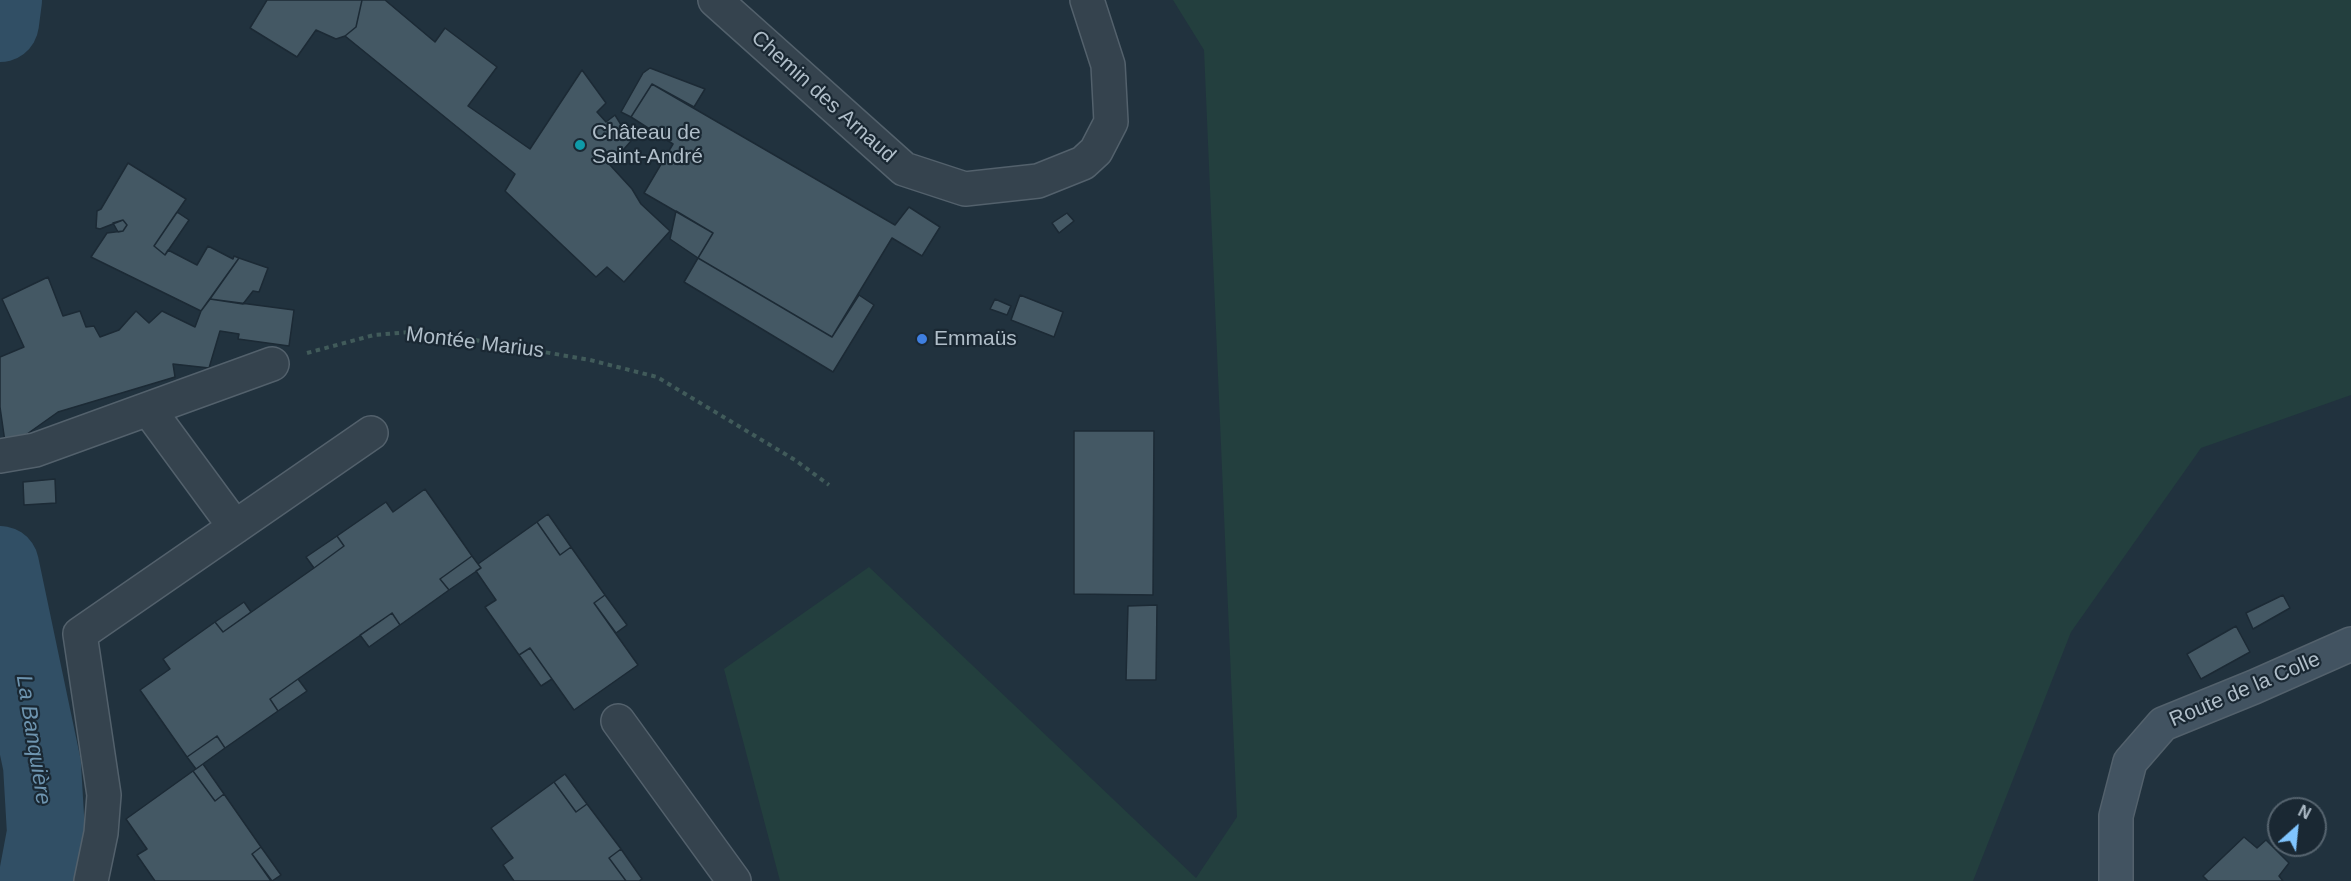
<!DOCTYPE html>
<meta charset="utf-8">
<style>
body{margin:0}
#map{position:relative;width:2351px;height:881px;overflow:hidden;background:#21323e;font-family:Helvetica,sans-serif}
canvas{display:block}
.north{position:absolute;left:2267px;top:797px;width:60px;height:60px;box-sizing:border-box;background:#1a2833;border:2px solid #56646f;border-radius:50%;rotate:27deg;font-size:16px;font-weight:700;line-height:24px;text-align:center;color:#b0bec9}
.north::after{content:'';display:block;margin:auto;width:21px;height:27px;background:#80c5ff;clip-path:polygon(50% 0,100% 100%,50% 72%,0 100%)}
</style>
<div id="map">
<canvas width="2351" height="881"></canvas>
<div class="north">N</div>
</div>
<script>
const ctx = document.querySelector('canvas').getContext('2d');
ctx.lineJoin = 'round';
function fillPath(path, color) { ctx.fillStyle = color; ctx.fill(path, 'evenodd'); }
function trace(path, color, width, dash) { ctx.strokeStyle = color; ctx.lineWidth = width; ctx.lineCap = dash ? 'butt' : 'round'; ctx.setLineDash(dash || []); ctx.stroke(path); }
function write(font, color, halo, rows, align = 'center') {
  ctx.font = font + ' Helvetica,sans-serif'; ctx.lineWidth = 4.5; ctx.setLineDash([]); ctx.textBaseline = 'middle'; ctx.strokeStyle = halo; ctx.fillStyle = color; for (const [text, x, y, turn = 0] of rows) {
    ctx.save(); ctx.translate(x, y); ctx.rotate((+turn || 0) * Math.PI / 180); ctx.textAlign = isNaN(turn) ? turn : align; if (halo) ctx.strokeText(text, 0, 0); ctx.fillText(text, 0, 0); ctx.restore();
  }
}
const green = new Path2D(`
 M 1173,0 L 2351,0 L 2351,395 L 2201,448 L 2071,632 L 1973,881 L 780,881 L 724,669 L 869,567 L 1196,878 L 1237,817 L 1204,50 Z`);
const river = new Path2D(`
 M 0,23 L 3,0
 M 0,565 L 42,765 L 46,833 L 37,881`);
const building = new Path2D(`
 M 267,0 L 362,0 L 356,27 L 345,36 L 336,39 L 316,30 L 297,57 L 250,28 Z
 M 362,0 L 385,0 L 435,42 L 445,28 L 497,67 L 468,106 L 530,149 L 582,70 L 606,103 L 597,112 L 606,122 L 615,115 L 631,141 L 610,165 L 632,189 L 641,204 L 670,231 L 624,282 L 607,267 L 596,277 L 505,191 L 515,174 L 345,36 L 356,27 Z
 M 650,68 L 705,89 L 694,107 L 652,84 L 631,117 L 621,112 L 643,73 Z
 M 652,84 L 895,225 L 909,207 L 940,227 L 922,256 L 892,238 L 832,337 L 698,258 L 713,233 L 644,193 L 673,144 L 631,117 Z
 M 128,163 L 186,199 L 154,246 L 165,255 L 168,250 L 197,265 L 208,246 L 233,259 L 234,256 L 239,258 L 201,311 L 91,257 L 107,233 L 123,231 L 127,225 L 123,220 L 100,229 L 96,228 L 97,211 L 101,209 Z
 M 676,211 L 713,233 L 698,258 L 670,239 Z
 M 177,212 L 189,220 L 165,255 L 154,246 Z
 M 1067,213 L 1074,221 L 1059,233 L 1052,223 Z
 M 123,220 L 127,225 L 123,231 L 118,232 L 113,223 Z
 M 239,258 L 268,268 L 259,292 L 253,291 L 243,304 L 210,299 Z
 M 698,258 L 832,337 L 859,295 L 874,305 L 833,372 L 684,282 Z
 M 48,277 L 63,316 L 80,311 L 86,327 L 94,326 L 100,337 L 119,330 L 136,311 L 149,323 L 162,311 L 195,327 L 201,311 L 210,299 L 294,310 L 289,346 L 238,339 L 239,334 L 220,331 L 209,368 L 173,364 L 175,377 L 58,412 L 6,449 L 0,407 L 0,357 L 24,347 L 2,299 Z
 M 1020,295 L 1063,312 L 1054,337 L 1011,320 Z
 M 995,299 L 1011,306 L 1007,315 L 990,309 Z
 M 1074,431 L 1154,431 L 1153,595 L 1074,594 Z
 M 55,479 L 56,503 L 24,505 L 23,482 Z
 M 425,489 L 472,556 L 440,579 L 449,590 L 400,625 L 392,613 L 298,679 L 270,699 L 278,711 L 225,748 L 217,736 L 187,757 L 140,690 L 170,669 L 163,659 L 215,622 L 223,632 L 314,568 L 344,546 L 337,536 L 386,502 L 393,512 Z
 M 548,514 L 571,547 L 560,555 L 537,522 Z
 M 537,522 L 560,555 L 571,547 L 605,595 L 594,603 L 638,665 L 574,710 L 530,648 L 519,655 L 485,607 L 496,600 L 476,571 L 481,568 L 478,564 Z
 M 337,536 L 344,546 L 314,568 L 306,557 Z
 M 472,556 L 481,568 L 449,590 L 440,579 Z
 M 605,595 L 627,625 L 616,633 L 594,603 Z
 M 2283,595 L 2290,608 L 2253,629 L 2246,613 Z
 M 244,602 L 251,612 L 223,632 L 215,622 Z
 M 1157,605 L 1156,680 L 1126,680 L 1128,606 Z
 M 392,613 L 400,625 L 369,647 L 360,635 Z
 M 2236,626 L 2250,652 L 2201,679 L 2187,654 Z
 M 530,648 L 552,679 L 541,686 L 519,655 Z
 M 298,679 L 307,691 L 278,711 L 270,699 Z
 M 217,736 L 225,748 L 196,769 L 187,757 Z
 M 203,764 L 224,794 L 215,801 L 193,771 Z
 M 193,771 L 215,801 L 224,794 L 261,847 L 252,854 L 271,881 L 155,881 L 137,855 L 147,849 L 126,819 Z
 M 565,774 L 587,804 L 576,812 L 554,782 Z
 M 554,782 L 576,812 L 587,804 L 621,849 L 609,858 L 626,881 L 514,881 L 503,865 L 513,858 L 491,828 Z
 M 2244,837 L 2257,848 L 2266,840 L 2289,863 L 2279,876 L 2283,881 L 2208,881 L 2203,876 Z
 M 261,847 L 281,875 L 272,881 L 252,854 Z
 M 621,849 L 642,879 L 639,881 L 626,881 L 609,858 Z`);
const path = new Path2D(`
 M 307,353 L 374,335 L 411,332 L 440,334 L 590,360 L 657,377 L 795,460 L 829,485`);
const street = new Path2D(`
 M 715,0 L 904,169 L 965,189 L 1038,181 L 1083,163 L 1096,151 L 1111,122 L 1108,65 L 1087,0
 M 149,410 L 235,527
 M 0,456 L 35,450 L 272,364
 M 618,721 L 734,881
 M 91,881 L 101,833 L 104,795 L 80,634 L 371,433`);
const secondary = new Path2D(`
 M 2116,881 L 2116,816 L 2130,762 L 2163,724 L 2254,687 L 2351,644`);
const markers = [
 [580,145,6,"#0f9aa8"],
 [922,339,6,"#3f7fe0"]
];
const streetNames = [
 ["Chemin des Arnaud",823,97,42],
 ["Montée Marius",475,343,7],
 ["Route de la Colle",2245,690,-23]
];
const poiNames = [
 ["Château de",592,133],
 ["Saint-André",592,157],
 ["Emmaüs",934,339]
];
const waterNames = [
 ["La Banquière",33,740,81]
];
fillPath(green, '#233f3e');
trace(river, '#314f65', 78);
fillPath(building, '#445864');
trace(building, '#1c2a35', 1.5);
trace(street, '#53616c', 36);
trace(secondary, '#53616c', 36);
trace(path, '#415b5a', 4, [4.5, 4.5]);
trace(street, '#35434e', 33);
trace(secondary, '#425361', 33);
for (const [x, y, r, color] of markers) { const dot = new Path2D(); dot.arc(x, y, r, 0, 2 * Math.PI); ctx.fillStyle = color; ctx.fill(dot); trace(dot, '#1a2833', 2); }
write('21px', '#b0bec9', '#1a2833', streetNames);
write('21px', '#b0bec9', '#1a2833', poiNames, 'left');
write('italic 22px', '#6e95b0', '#1a2833', waterNames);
</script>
